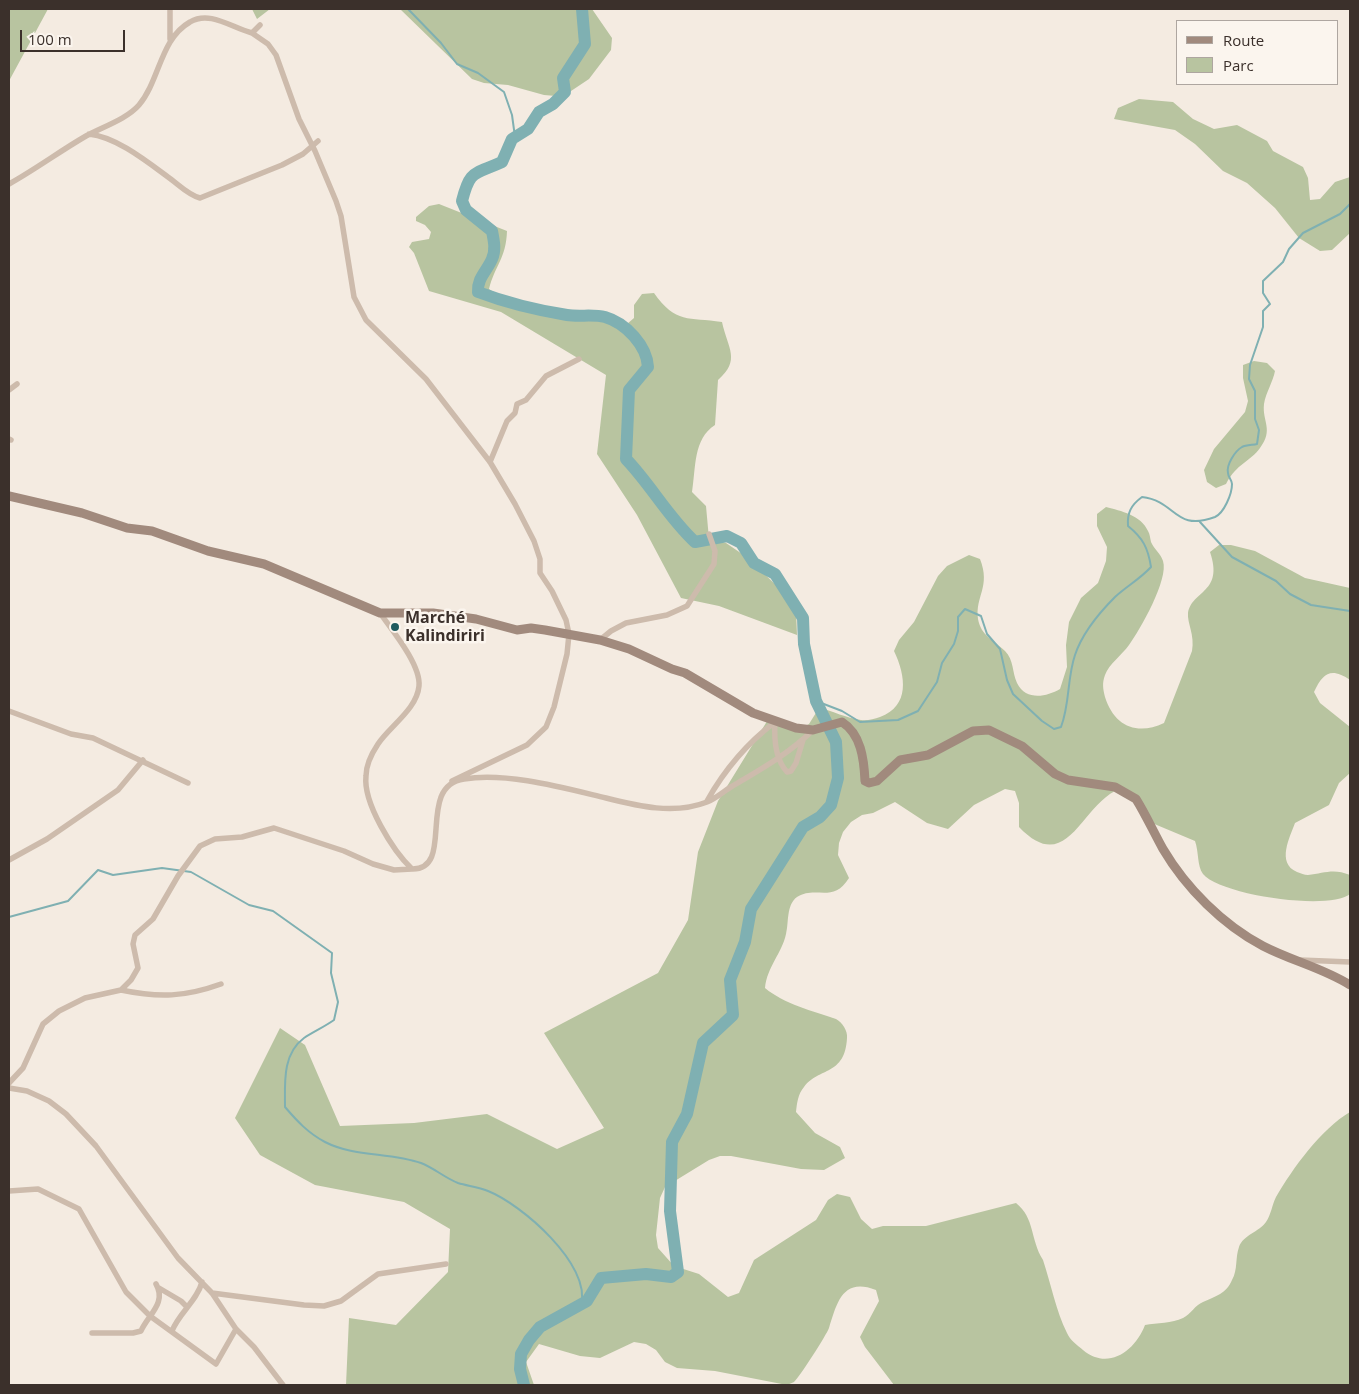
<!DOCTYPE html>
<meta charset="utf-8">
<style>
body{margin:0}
#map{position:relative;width:1359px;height:1394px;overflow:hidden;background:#f4ebe1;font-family:"Open Sans",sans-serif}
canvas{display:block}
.frame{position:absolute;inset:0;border:10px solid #3b302b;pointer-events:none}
.legend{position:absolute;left:1176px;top:20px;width:162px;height:65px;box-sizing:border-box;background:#fbf5ee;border:1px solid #aea6a0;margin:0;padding:6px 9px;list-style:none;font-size:15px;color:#3b302b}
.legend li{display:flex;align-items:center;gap:10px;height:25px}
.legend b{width:25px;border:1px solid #aea6a0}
.scale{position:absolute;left:20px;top:30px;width:105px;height:22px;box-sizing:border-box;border:2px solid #3b302b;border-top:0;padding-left:6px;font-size:15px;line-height:18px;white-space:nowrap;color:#3b302b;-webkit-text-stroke:4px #fbf5ee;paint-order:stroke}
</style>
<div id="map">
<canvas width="1359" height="1394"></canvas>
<div class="frame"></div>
<ul class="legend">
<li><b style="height:6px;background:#a18a7d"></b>Route</li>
<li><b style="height:14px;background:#b8c4a0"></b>Parc</li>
</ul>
<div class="scale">100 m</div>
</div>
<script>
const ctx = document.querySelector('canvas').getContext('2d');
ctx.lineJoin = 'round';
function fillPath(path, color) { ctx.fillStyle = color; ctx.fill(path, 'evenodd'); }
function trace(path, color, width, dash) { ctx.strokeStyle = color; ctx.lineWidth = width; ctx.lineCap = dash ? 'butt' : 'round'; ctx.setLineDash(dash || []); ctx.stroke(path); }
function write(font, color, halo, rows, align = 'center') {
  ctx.font = font + ' "Open Sans",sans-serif'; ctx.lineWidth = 5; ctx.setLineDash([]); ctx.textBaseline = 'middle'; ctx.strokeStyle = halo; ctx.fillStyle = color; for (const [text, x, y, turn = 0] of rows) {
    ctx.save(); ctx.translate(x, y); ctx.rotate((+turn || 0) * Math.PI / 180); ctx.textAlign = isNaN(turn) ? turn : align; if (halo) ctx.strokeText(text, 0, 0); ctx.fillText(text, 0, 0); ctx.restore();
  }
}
const green = new Path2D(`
 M 9,9 L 48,9 L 9,81 Z
 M 252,9 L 270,9 L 257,19 Z
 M 400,9 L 592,9 L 612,38 L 611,50 L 589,79 L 568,93 L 556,96 L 544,95 L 508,85 L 484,83 L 472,79 Z
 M 1139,99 L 1173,102 L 1193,119 L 1214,129 L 1237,125 L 1267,141 L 1273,151 L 1303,167 L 1308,178 L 1310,200 L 1320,199 L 1335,182 L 1350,177 L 1350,233 L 1332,250 L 1320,251 L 1299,238 L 1275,208 L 1247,183 L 1223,171 L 1195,144 L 1175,130 L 1114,119 L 1118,108 Z
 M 439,204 L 507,231 C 506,259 495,265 489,289 L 501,297 L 554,309 L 599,312 L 627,324 L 634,318 L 634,305 L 642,294 L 654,293 C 676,324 688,317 722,322 C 728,349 741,360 718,380 L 715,425 C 693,439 696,468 692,492 L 706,506 L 709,539 L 726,543 L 748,558 L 781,590 L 796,611 L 797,635 L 719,606 L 681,598 L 637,515 L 597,454 L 606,375 L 501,312 L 429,291 L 414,253 L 409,247 L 412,242 L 429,239 L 431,232 L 425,225 L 416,221 L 416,217 L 429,206 Z
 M 1254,361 L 1267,363 L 1275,371 C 1273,382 1266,392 1264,404 C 1262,422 1274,429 1260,448 C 1250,462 1237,463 1226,484 L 1216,488 L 1207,482 L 1204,470 L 1214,449 L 1245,412 L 1248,401 L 1243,378 L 1243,365 Z
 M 1106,507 C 1121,511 1141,515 1148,531 C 1150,534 1150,538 1151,542 C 1154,549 1161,554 1163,561 C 1169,579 1140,630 1129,645 C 1122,655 1109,664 1105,675 C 1102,683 1103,689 1105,697 C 1114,726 1137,736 1164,723 L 1192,651 C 1195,635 1187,623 1188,613 C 1192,590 1224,593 1210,552 L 1219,545 L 1231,545 L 1255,551 L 1305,578 L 1350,588 L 1350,680 C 1331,667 1323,673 1314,692 L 1320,703 L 1350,727 L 1350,773 L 1339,783 L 1329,805 L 1295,823 C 1290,837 1276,863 1297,872 C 1301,873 1304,875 1308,875 C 1324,873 1334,868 1350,875 L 1350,894 C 1329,911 1220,895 1203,874 C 1197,866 1199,852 1195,841 L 1152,823 L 1128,795 L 1115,791 C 1080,809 1066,876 1019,827 L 1019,803 L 1015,791 L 1005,789 L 974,805 L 948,829 L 927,823 L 895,802 L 873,813 L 862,815 L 851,822 L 843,832 L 839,843 L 838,855 L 849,878 C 833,904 816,885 797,897 C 786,905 789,923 786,934 C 782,953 767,967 765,988 C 784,1004 813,1011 836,1019 C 842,1022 848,1031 847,1038 C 845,1076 819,1067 804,1087 C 798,1094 797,1103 796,1112 L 815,1133 L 840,1147 L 845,1158 L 824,1170 L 801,1169 L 731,1156 L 720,1156 L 709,1160 L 665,1187 L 660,1198 L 656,1235 L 658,1248 L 674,1266 L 699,1274 L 728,1297 L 739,1293 L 754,1260 L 816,1220 L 828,1200 L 837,1194 L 850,1197 L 861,1219 L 872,1229 L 883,1226 L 926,1226 L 1016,1203 C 1035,1218 1030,1239 1043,1260 C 1051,1284 1056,1311 1067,1333 C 1070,1340 1077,1345 1083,1350 C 1108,1371 1135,1351 1145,1325 C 1157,1323 1172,1323 1183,1318 C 1191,1314 1195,1305 1203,1302 C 1216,1296 1226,1294 1232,1280 C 1238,1269 1235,1258 1239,1247 C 1243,1235 1259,1232 1266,1222 C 1271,1215 1272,1205 1276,1197 C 1293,1168 1321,1129 1350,1112 L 1350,1385 L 894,1385 L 865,1347 L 860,1337 L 879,1301 L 876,1290 C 843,1277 837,1302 829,1328 C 827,1334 799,1378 794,1382 C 792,1383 789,1384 787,1385 L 715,1371 L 677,1368 L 665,1362 L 656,1350 L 646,1344 L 634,1342 L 600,1358 L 580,1356 L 539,1344 L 526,1362 L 534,1385 L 346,1385 L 349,1318 L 396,1325 L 448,1272 L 450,1229 L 404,1202 L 315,1185 L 260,1155 L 235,1118 L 280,1028 L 305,1045 L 340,1126 L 414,1123 L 487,1114 L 557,1149 L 604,1128 L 544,1033 L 658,973 L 688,920 L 698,852 L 718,801 L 769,718 L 799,729 L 809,724 L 819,708 C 833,711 846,718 861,720 C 867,721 874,719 880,717 C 910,706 906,676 894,651 L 899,640 L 914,622 L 938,576 L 947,566 L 969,555 L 980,559 C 991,587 975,596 978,619 C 981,636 994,640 1005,651 C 1014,660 1012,672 1017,683 C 1026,701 1046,697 1060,689 L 1067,667 L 1066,645 L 1069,622 L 1081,598 L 1098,583 L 1106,561 L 1107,547 L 1097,526 L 1097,514 Z`);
const stream = new Path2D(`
 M 408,9 L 441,43 L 457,64 L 478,73 L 504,92 L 512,115 L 515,137
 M 1200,522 L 1232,557 L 1276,581 L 1290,594 L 1311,605 L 1350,611
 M 816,701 L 842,711 L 860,722 L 898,720 L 918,711 L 937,682 L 942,663 L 954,644 L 958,631 L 958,617 L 965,609 L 981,616 L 987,634 L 1000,649 L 1007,680 L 1013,694 L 1042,721 L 1054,729 L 1061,727 C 1070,704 1067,678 1075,655 C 1082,634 1100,612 1115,597 C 1127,586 1140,579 1151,567 C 1148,548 1143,538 1128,526 C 1127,513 1131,505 1142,497 C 1177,501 1174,532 1215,517 C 1224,513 1232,494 1232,484 C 1232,480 1228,477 1228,473 C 1226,465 1235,451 1242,447 C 1246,445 1253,445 1257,444 L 1259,430 L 1255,419 L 1255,391 L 1249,379 L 1250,365 L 1263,327 L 1263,311 L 1270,304 L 1263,293 L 1263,281 L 1283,262 L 1289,249 L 1303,233 L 1340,214 L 1350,204
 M 9,917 L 68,901 L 98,870 L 113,875 L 162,868 L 191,872 L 249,905 L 273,911 L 332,953 L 331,973 L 338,1002 L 334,1020 C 324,1027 313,1032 304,1038 C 282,1054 285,1084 285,1107 C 297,1121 308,1133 325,1142 C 354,1157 390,1152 421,1163 C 434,1168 445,1178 458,1183 C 468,1186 478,1187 488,1191 C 521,1204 592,1265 581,1305`);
const river = new Path2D(`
 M 524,1385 L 520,1369 L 521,1354 L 529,1340 L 540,1327 L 587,1301 L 601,1278 L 646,1274 L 671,1277 L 678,1272 L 670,1211 L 672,1142 L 687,1114 L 703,1043 L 733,1015 L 730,980 L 745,942 L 751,909 L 803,827 L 820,817 L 831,805 L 838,778 L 836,742 L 816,701 L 804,644 L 803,618 L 775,574 L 754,563 L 741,543 L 727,536 L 695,542 C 668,517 651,485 626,459 L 629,390 L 648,367 C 647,346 626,323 605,317 C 593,314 579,317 567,315 C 536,310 507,303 478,292 C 477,278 487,271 492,259 C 496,250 494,241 492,231 L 466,210 L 462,201 C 470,169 474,175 502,162 L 512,139 L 528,129 L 539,112 L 553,104 L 565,92 L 563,78 L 585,44 L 582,9`);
const street = new Path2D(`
 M 170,9 L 170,39
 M 252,33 L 268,44 L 276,55 L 299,119 L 315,151 L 336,201 L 341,216 L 354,297 L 366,320 L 426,379 L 490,462 L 515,504 L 534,541 L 540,559 L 540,573 L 552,591 L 566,620 L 569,634 L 567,654 L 554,707 L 546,727 L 527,745 L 452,781
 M 89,134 C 116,137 145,160 168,177 C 178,184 188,195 200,198 L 282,165 L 303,154 L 318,141
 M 9,184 C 36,169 60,151 86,136 C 102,127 127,119 139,105 C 160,80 160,39 190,22 C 210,10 232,28 252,33 L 260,25
 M 9,390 L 17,384
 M 9,439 L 11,440
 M 490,462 L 507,421 L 515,413 L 517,404 L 526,400 L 546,376 L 579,359
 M 380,613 C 392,630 421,665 419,686 C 417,709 390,726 378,744 C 372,753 366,765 366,776 C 363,803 393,851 412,869 C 456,870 415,786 464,779 C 507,772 564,788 606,798 C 638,806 674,815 707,802 C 717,798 726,789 736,784 C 763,768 791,752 813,730
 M 600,640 L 611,631 L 626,623 L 667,615 L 687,606 L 714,564 L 715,551 L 709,534
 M 9,711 L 71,734 L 93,738 L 188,783
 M 775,722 C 774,738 775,759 787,772 L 791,771 L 796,763 L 803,740
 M 707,801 C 725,769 746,744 775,722
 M 9,860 L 47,839 L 118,790 L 143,760
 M 1300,960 L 1350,962
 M 121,990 C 159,998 185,997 221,984
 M 9,1083 L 23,1068 L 43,1024 L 59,1011 L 85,998 L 121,990 L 131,980 L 138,968 L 133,944 L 135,935 L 153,919 L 178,876 L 200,846 L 215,839 L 242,837 L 274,828 L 344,851 L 373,864 L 394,870 L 412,869
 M 9,1088 L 27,1091 L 49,1101 L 66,1114 L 96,1146 L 178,1258 L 212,1293 L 236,1329 L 254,1347 L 283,1385
 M 9,1191 L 38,1189 L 79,1209 L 126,1292 L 150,1316 L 216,1364 L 236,1329
 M 159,1288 L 181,1301 L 187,1307
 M 212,1293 L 304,1305 L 324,1306 L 341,1301 L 378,1274 L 446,1264
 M 172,1331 C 179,1313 197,1301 202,1282
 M 92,1333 L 133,1333 L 141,1331 C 148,1315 167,1303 156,1284`);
const secondary = new Path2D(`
 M 9,496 L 82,513 L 127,528 L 152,531 L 208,551 L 264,564 L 380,613 L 433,613 L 476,619 L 517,630 L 531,628 L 545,630 L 600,640 L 629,649 L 672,669 L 685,673 L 753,713 L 796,728 L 813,730 L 842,722 C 861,734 864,759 865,781 L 869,783 L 877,781 L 900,760 L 928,755 L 973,731 L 989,730 L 1022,746 L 1055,774 L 1068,780 L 1115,787 L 1136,799 C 1146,815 1154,833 1163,849 C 1186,888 1223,925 1263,946 C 1292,961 1323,968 1350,985`);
const markers = [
 [395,627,5,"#1f5a5e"]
];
const poiNames = [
 ["Marché",405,618],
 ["Kalindiriri",405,636]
];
fillPath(green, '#b8c4a0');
trace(stream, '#7fb0b2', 2);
trace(river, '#7fb0b2', 12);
trace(street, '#cdbbac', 5.5);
trace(secondary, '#a18a7d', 9);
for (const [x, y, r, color] of markers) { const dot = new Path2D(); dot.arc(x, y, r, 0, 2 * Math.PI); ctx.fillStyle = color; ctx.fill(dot); trace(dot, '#fbf5ee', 2); }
write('bold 16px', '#3b302b', '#fbf5ee', poiNames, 'left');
</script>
